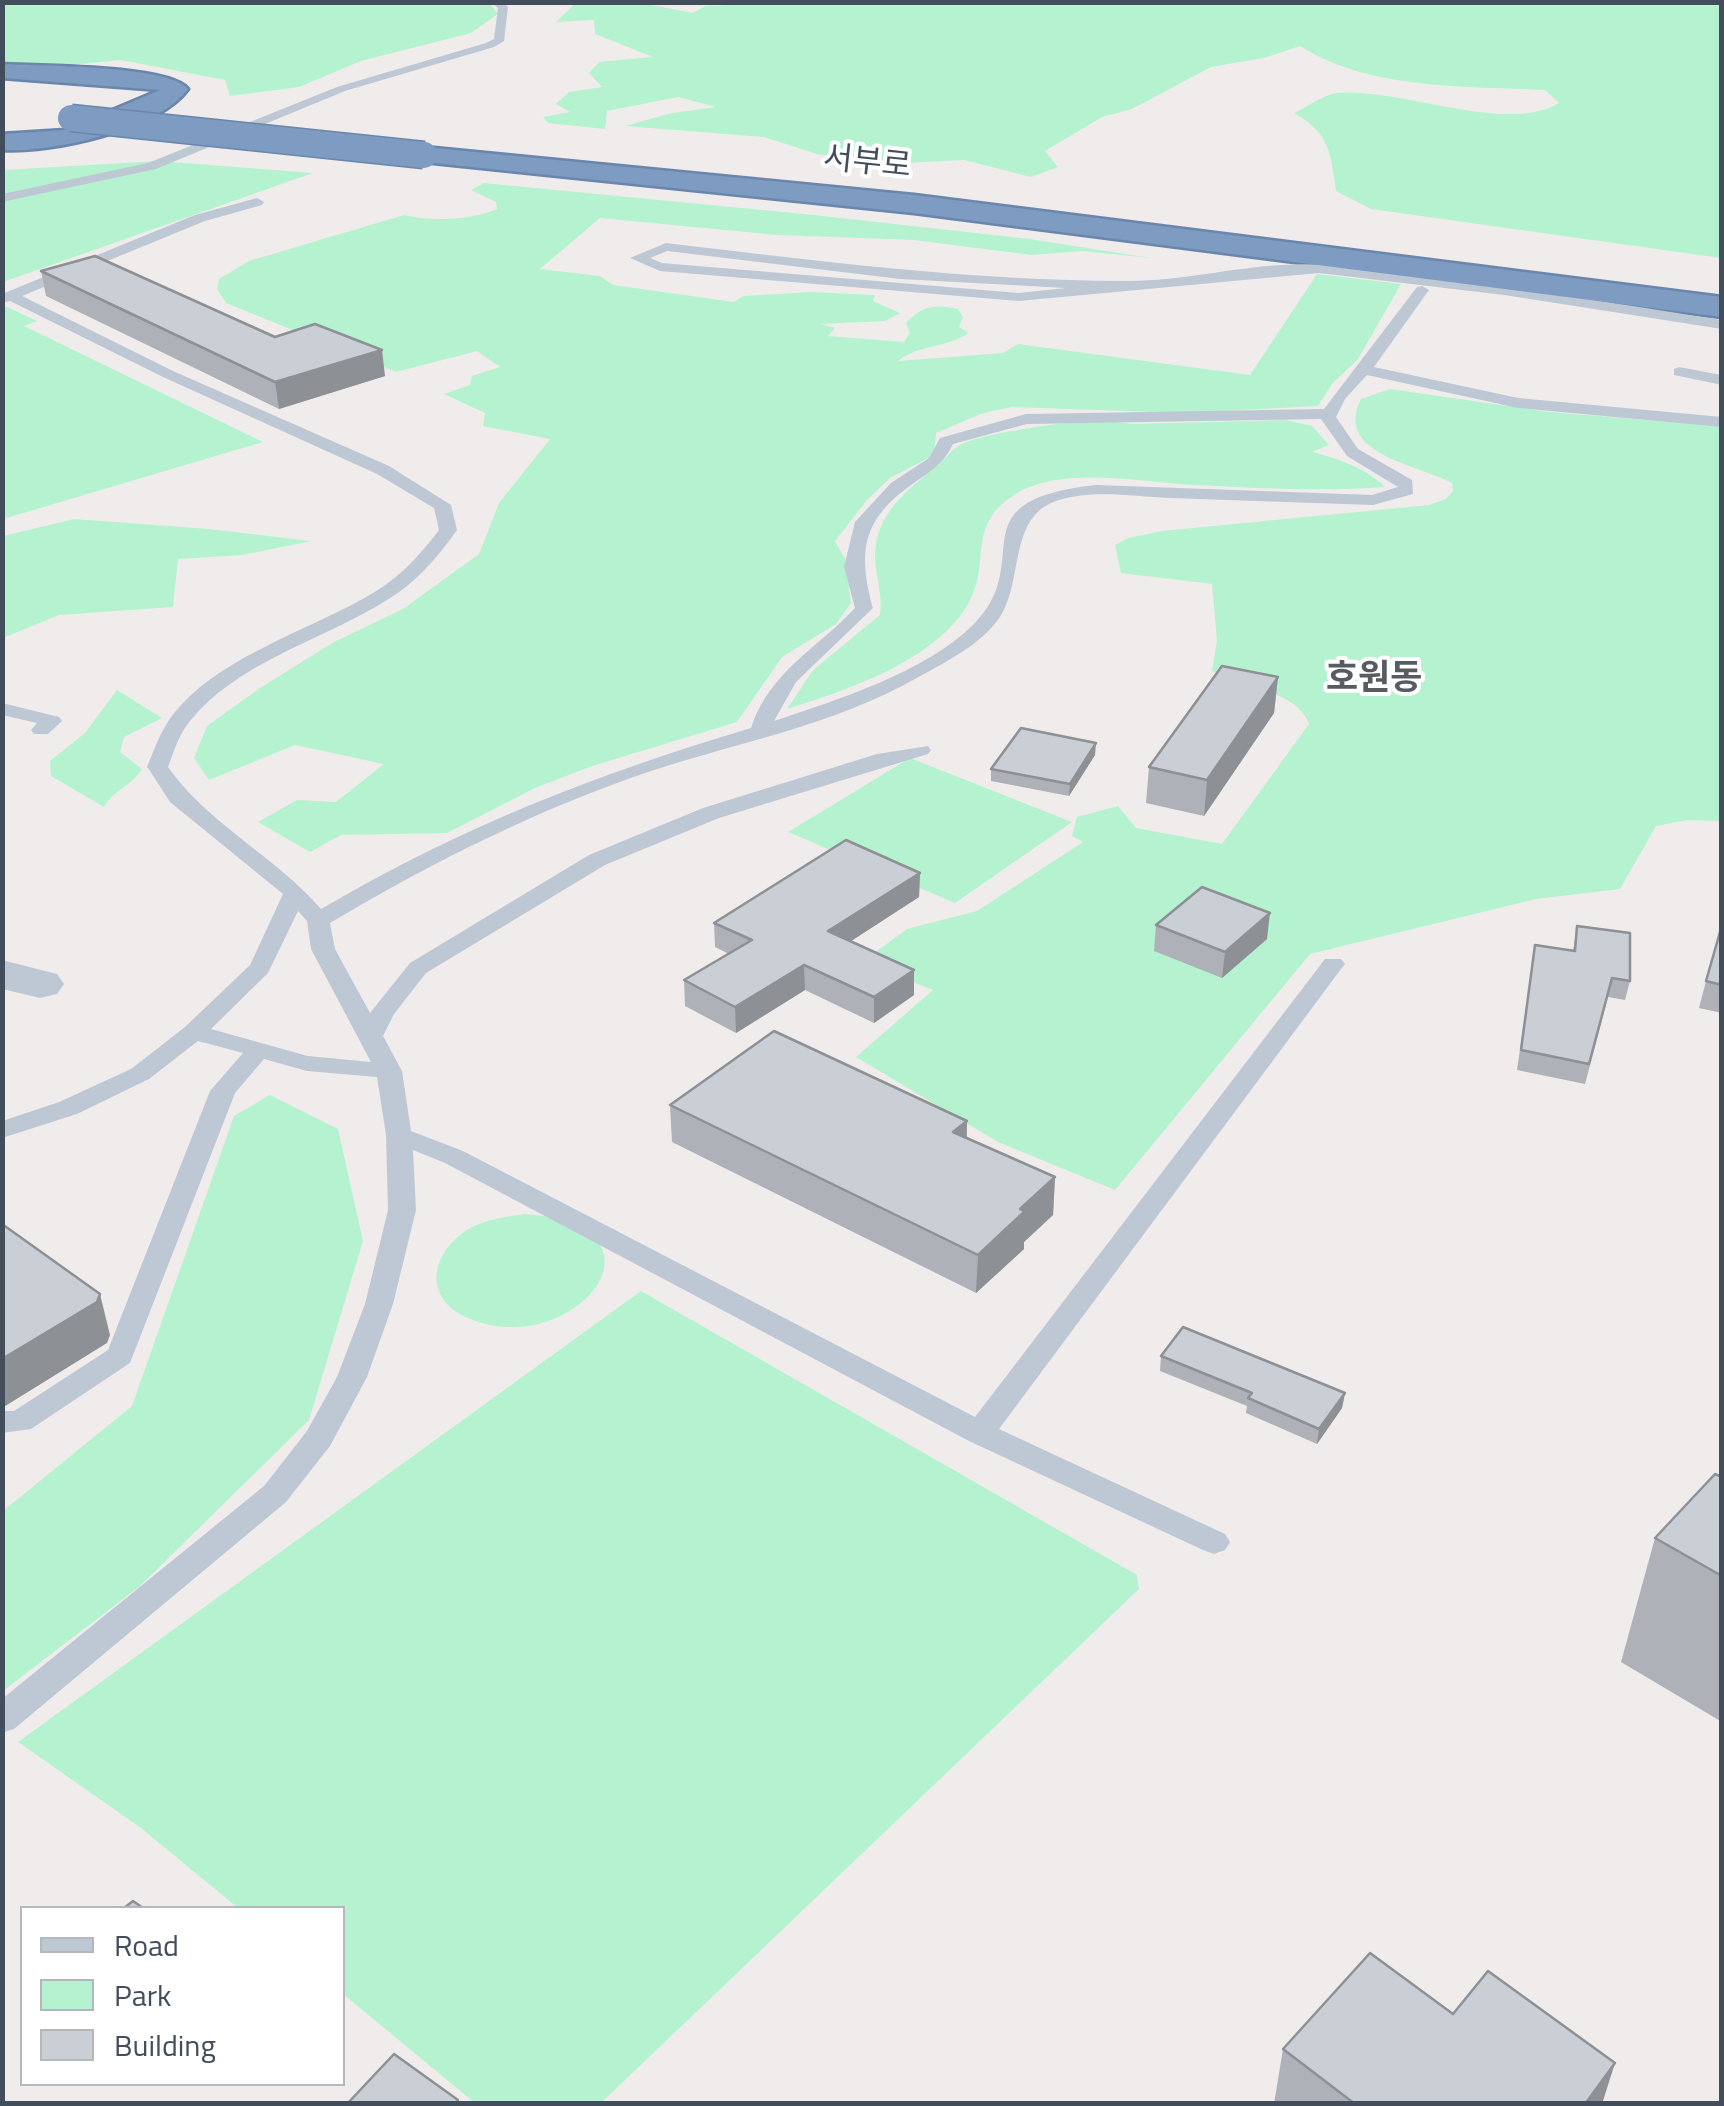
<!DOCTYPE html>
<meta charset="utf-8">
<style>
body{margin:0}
#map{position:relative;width:1724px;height:2106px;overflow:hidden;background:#f0ecec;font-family:"Titillium Web",sans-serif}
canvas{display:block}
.frame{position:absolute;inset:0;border:5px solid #434e5c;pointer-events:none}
.legend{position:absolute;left:20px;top:1906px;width:325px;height:180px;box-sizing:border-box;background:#fff;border:2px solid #b4b8be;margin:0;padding:12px 18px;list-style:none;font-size:30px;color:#434e5c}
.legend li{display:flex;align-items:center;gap:20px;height:50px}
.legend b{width:50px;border:2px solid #b4b8be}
</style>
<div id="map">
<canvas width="1724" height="2106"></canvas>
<div class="frame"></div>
<ul class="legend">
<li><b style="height:12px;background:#bec8d4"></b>Road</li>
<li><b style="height:28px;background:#b5f3d0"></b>Park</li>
<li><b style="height:28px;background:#caced5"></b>Building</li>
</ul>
</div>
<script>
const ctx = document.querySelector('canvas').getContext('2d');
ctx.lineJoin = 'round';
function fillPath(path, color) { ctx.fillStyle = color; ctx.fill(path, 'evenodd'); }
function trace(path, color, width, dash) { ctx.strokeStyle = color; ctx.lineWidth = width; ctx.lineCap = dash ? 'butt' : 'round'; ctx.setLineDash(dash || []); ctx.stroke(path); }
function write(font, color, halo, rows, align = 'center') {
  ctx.font = font + ' "Titillium Web","Noto Sans KR",sans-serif'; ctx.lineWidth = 8; ctx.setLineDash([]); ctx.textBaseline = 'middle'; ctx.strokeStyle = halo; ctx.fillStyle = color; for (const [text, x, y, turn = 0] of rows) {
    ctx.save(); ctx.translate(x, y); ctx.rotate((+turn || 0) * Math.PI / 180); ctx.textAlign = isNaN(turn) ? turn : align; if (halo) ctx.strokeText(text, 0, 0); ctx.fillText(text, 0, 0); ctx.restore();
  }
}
const green = new Path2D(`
 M 488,2 L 498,14 L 471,33 L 361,61 L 299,87 L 230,96 L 225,80 L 121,60 L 30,69 L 3,65 L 3,3 Z
 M 798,2 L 1721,3 L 1721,258 L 1371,209 L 1336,191 C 1330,153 1331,134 1294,113 C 1307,107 1323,95 1336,93 C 1399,87 1507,135 1559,103 L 1545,90 C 1466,86 1369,90 1300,46 L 1264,58 L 1211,67 L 1132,109 L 1102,117 L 1045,151 L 1058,167 L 1031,177 L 964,160 L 882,164 L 817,154 L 764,137 L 625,126 L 672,113 L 716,107 L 678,97 L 607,111 L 605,129 L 548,123 L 543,117 L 570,112 L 556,104 L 569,92 L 602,87 L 589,73 L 599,62 L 653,57 L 595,34 L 594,20 L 556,22 L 576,3 L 666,3 L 651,5 L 693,13 L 705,6 Z
 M 159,161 L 313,173 L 3,282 L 3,170 Z
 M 484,183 L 814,215 L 1030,239 L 1151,258 L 1082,251 L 1031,255 L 914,240 L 777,235 L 600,218 L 540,269 L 600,276 L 613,285 L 734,302 L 743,296 L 811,292 L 875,295 L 873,301 L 900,313 L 885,321 L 821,324 L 835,328 L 828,336 L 904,342 L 910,333 L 906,323 C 922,306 935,304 958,309 L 963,317 L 959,327 L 969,333 C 947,348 919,344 898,361 L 1003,353 L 1018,344 L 1250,375 L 1317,274 L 1401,284 L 1358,359 L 1332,384 L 1318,406 L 1184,413 L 1012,407 L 983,413 L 936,433 L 934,455 L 890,478 L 867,500 L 835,541 L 845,559 L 851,603 L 836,624 L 782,657 L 737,722 L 592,766 L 535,788 L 447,833 L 341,835 L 310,852 L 258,822 L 297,800 L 336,802 L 384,764 L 295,745 L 209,780 L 194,758 L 207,726 L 260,688 L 334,642 L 403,609 L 479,554 L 499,503 L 550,439 L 483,426 L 485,413 L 444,394 L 470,385 L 472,376 L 500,367 L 477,351 L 396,372 L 226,303 L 217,289 L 219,279 L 249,261 L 404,215 C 432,222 471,220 497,209 L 496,202 L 471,190 Z
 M 3,305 L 37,321 L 24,326 L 263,442 L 3,519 Z
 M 1390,389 L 1549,412 L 1721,426 L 1721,821 L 1687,820 L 1656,826 L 1620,889 L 1536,899 L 1310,954 L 1115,1190 L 998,1142 L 856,1057 L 933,990 L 862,962 L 907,929 L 977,911 L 1083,842 L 1072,836 L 1077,817 L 1118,806 L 1136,828 L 1222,844 L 1309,724 C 1297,690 1241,687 1212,671 L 1217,641 L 1212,584 L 1121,573 L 1115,545 L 1128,538 L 1162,531 L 1429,505 L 1446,499 L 1453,491 L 1452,483 C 1417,464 1333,454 1361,399 Z
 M 1098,420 L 1133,424 L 1286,420 L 1312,426 L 1329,445 L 1312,452 C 1335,457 1369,470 1385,487 C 1322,492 1258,488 1194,485 C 1143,482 1059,465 1014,495 C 968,525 989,559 972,596 C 944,658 848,690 787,709 L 813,670 L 880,615 C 884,589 870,565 877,539 C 885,507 909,489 933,469 C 943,462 951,449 962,444 C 985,433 1070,421 1098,420 Z
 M 74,519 L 209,529 L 311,541 L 243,555 L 178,559 L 173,607 L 59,615 L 3,638 L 3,536 Z
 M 117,690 L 162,718 L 124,737 L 120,752 L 142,769 C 132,786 114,789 104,807 L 51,776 L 50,761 L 85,733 Z
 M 910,758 L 1072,822 L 955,903 L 788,832 Z
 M 270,1095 L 338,1129 L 363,1241 L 309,1420 L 140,1586 L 3,1691 L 3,1511 L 132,1406 L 234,1116 Z
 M 525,1214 C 681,1225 578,1359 473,1320 C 424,1303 427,1256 467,1230 C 485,1219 505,1217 525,1214 Z
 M 641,1291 L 1137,1575 L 1139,1589 L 601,2103 L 475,2103 L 343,1994 L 342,1908 L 238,1908 L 141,1828 L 18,1742 Z`);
const lane = new Path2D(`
 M 491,2 L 503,2 L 508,7 L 504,41 L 494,47 L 345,91 L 156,169 L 2,202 L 2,194 L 148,163 L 337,87 L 486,43 L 494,39 L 498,8 Z
 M 257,198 L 264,202 L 262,205 L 205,221 L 22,296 L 173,371 L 389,466 L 451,505 L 457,530 C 437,558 417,582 387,600 C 322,641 235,662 187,725 C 178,737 173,754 168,767 C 208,824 275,856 321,909 C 465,825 592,776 751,728 C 769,672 818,648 855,608 L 844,567 L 855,522 L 891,483 L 929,458 L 940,438 L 1026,414 L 1324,409 L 1417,287 L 1422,286 L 1429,290 L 1374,367 L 1518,398 L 1722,417 L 1722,427 L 1518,408 L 1367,375 L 1345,399 L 1336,417 L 1358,449 L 1412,480 L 1413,494 L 1373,505 C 1305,503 1237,500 1169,498 C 1133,496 1090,489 1056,501 C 1008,518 1024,580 1000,617 C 980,646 945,662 915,679 C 833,725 740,742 651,771 C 538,809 433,862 330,923 L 335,949 L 370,1013 L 410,963 L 589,855 L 703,808 L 877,754 L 928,746 L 931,750 L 928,754 L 719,818 L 605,865 L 426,973 L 394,1014 L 383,1036 L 402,1071 L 411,1131 L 463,1151 L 975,1417 L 1325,959 L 1341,959 L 1345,964 L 1341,969 L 999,1429 L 1225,1534 L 1230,1542 L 1225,1550 L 1214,1554 L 1203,1550 L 969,1441 L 445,1163 L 413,1150 L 416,1210 L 393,1304 L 367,1377 L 330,1446 L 286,1502 L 14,1729 L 2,1733 L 2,1699 L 264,1486 L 307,1431 L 337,1377 L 365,1304 L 388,1210 L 386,1135 L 377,1077 L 307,1071 L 264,1059 L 235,1093 L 130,1363 L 31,1429 L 2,1433 L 2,1411 L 14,1411 L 108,1350 L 210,1091 L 243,1053 L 198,1041 L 149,1079 L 77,1114 L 2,1138 L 2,1121 L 59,1102 L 131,1069 L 185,1027 L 250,965 L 283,894 L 170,802 L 150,771 L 147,767 C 153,753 158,738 166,725 C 206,660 310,631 373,593 C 400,577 420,555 439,530 L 434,508 L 377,474 L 163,377 L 10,301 L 2,303 L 2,294 L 195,215 ZM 1321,419 L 1347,456 L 1398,487 L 1372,495 L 1096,485 C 952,501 1038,560 974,624 C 926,672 837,700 774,721 L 796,682 L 873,608 C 859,556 860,523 907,488 C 927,473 942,467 953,444 L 1027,424 ZM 298,911 L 307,921 L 311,949 L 371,1062 L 308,1056 L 211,1029 L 268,973 Z
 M 666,243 C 819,261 972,281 1127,281 C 1192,281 1259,260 1323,265 C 1457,275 1589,300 1722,320 L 1722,329 L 1504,295 L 1319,273 L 1019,301 L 660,271 L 630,258 ZM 667,251 L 900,279 L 1066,288 L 1019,293 L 662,263 L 650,258 Z
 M 1679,367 L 1722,375 L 1722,385 L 1674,375 L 1674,369 Z
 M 2,703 L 59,717 L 62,721 L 48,734 L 34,734 L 31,730 L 37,723 L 2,715 Z`);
const street = new Path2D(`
 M 2,960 L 57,974 L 64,984 L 57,994 L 40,998 L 2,989 Z`);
const highway = new Path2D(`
 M 2,64 C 38,66 169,65 188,89 C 158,130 51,153 2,150 L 2,134 L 65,130 L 160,90 L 2,78 Z
 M 424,147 L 914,195 L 1722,297 L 1722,317 L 914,213 L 414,161 L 410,155 Z`);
const highwayBridge = new Path2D(`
 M 71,118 L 424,155`);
const wall = new Path2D(`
 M 41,271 L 275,337 L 385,376 L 279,409 L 46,296 Z
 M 1278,677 L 1274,713 L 1204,816 L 1146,803 L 1149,767 Z
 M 1095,755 L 1069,796 L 991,781 L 991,769 Z
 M 920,873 L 919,897 L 851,941 L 914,970 L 914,995 L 874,1023 L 805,990 L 736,1033 L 685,1006 L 684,980 L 729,954 L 715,947 L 714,923 Z
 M 1156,925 L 1267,939 L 1222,978 L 1154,951 Z
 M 1577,926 L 1630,981 L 1625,1000 L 1608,997 L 1585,1084 L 1517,1070 L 1535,945 L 1573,951 Z
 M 1722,932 L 1722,1013 L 1699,1008 L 1706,981 Z
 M 670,1105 L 967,1121 L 967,1138 L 1055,1177 L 1053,1215 L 1024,1242 L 1024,1249 L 976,1293 L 672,1142 Z
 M 1161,1356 L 1345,1393 L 1342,1408 L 1317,1444 L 1246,1413 L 1247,1406 L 1160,1371 Z
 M 1722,1477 L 1722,1722 L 1621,1662 L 1655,1538 Z
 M 1453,2014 L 1602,2104 L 1274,2104 L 1283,2049 Z`);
const shadedWall = new Path2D(`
 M 382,350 L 385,376 L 279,409 L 275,382 Z
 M 1278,677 L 1274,713 L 1204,816 L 1207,780 Z
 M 1096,743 L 1095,755 L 1069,796 L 1070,784 Z
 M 920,873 L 919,897 L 828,956 L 828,931 Z
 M 1270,913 L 1267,939 L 1222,978 L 1225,952 Z
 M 804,965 L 805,990 L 736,1033 L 735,1007 Z
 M 914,970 L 914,995 L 874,1023 L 874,997 Z
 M 967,1121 L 966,1158 L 953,1132 Z
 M 1055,1177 L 1053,1215 L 1024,1242 L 1024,1249 L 976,1293 L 978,1255 L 1020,1209 Z
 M 100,1294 L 110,1335 L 107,1343 L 2,1408 L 2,1359 Z
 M 1345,1393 L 1342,1408 L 1317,1444 L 1319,1429 Z
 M 1615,2063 L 1602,2104 L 1585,2104 Z`);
const building = new Path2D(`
 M 95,256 L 275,337 L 315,324 L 382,350 L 275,382 L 41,271 Z
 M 1222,666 L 1278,677 L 1207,780 L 1149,767 Z
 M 1021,728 L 1096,743 L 1070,784 L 991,769 Z
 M 846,840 L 920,873 L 828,931 L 914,970 L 874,997 L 804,965 L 735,1007 L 684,980 L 752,940 L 714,923 Z
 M 1202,887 L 1270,913 L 1225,952 L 1156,925 Z
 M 1577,926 L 1630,933 L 1630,981 L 1612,978 L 1589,1064 L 1521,1050 L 1535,945 L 1575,951 Z
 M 1720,932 L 1722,932 L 1722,985 L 1706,981 Z
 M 774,1031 L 967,1121 L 953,1132 L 1055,1177 L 1020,1209 L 1025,1211 L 978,1255 L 670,1105 Z
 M 2,1224 L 100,1294 L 97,1302 L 2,1359 Z
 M 1183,1327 L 1345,1393 L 1319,1429 L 1248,1398 L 1252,1393 L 1161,1356 Z
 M 1715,1474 L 1722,1477 L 1722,1576 L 1655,1538 Z
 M 133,1901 L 143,1908 L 124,1908 Z
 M 1370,1953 L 1453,2014 L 1488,1971 L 1615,2063 L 1585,2104 L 1355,2104 L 1283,2049 Z
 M 394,2054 L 458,2100 L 455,2104 L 347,2104 Z`);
const farStreetnames = [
 ["서부로",867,164,6]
];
const farQuarternames = [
 ["호원동",1374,680]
];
fillPath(green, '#b5f3d0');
trace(highway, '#6a86ad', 5);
fillPath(lane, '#bec8d4');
fillPath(street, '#bec8d4');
fillPath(highway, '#7e9bc1');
trace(highwayBridge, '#6a86ad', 29, []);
trace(highwayBridge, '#7e9bc1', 26);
fillPath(wall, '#aeb1b7');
fillPath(shadedWall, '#8d9095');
fillPath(building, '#caced5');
trace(building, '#8d9095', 2.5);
write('32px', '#434e5c', '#fff', farStreetnames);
write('bold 35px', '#585c62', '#fff', farQuarternames);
</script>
